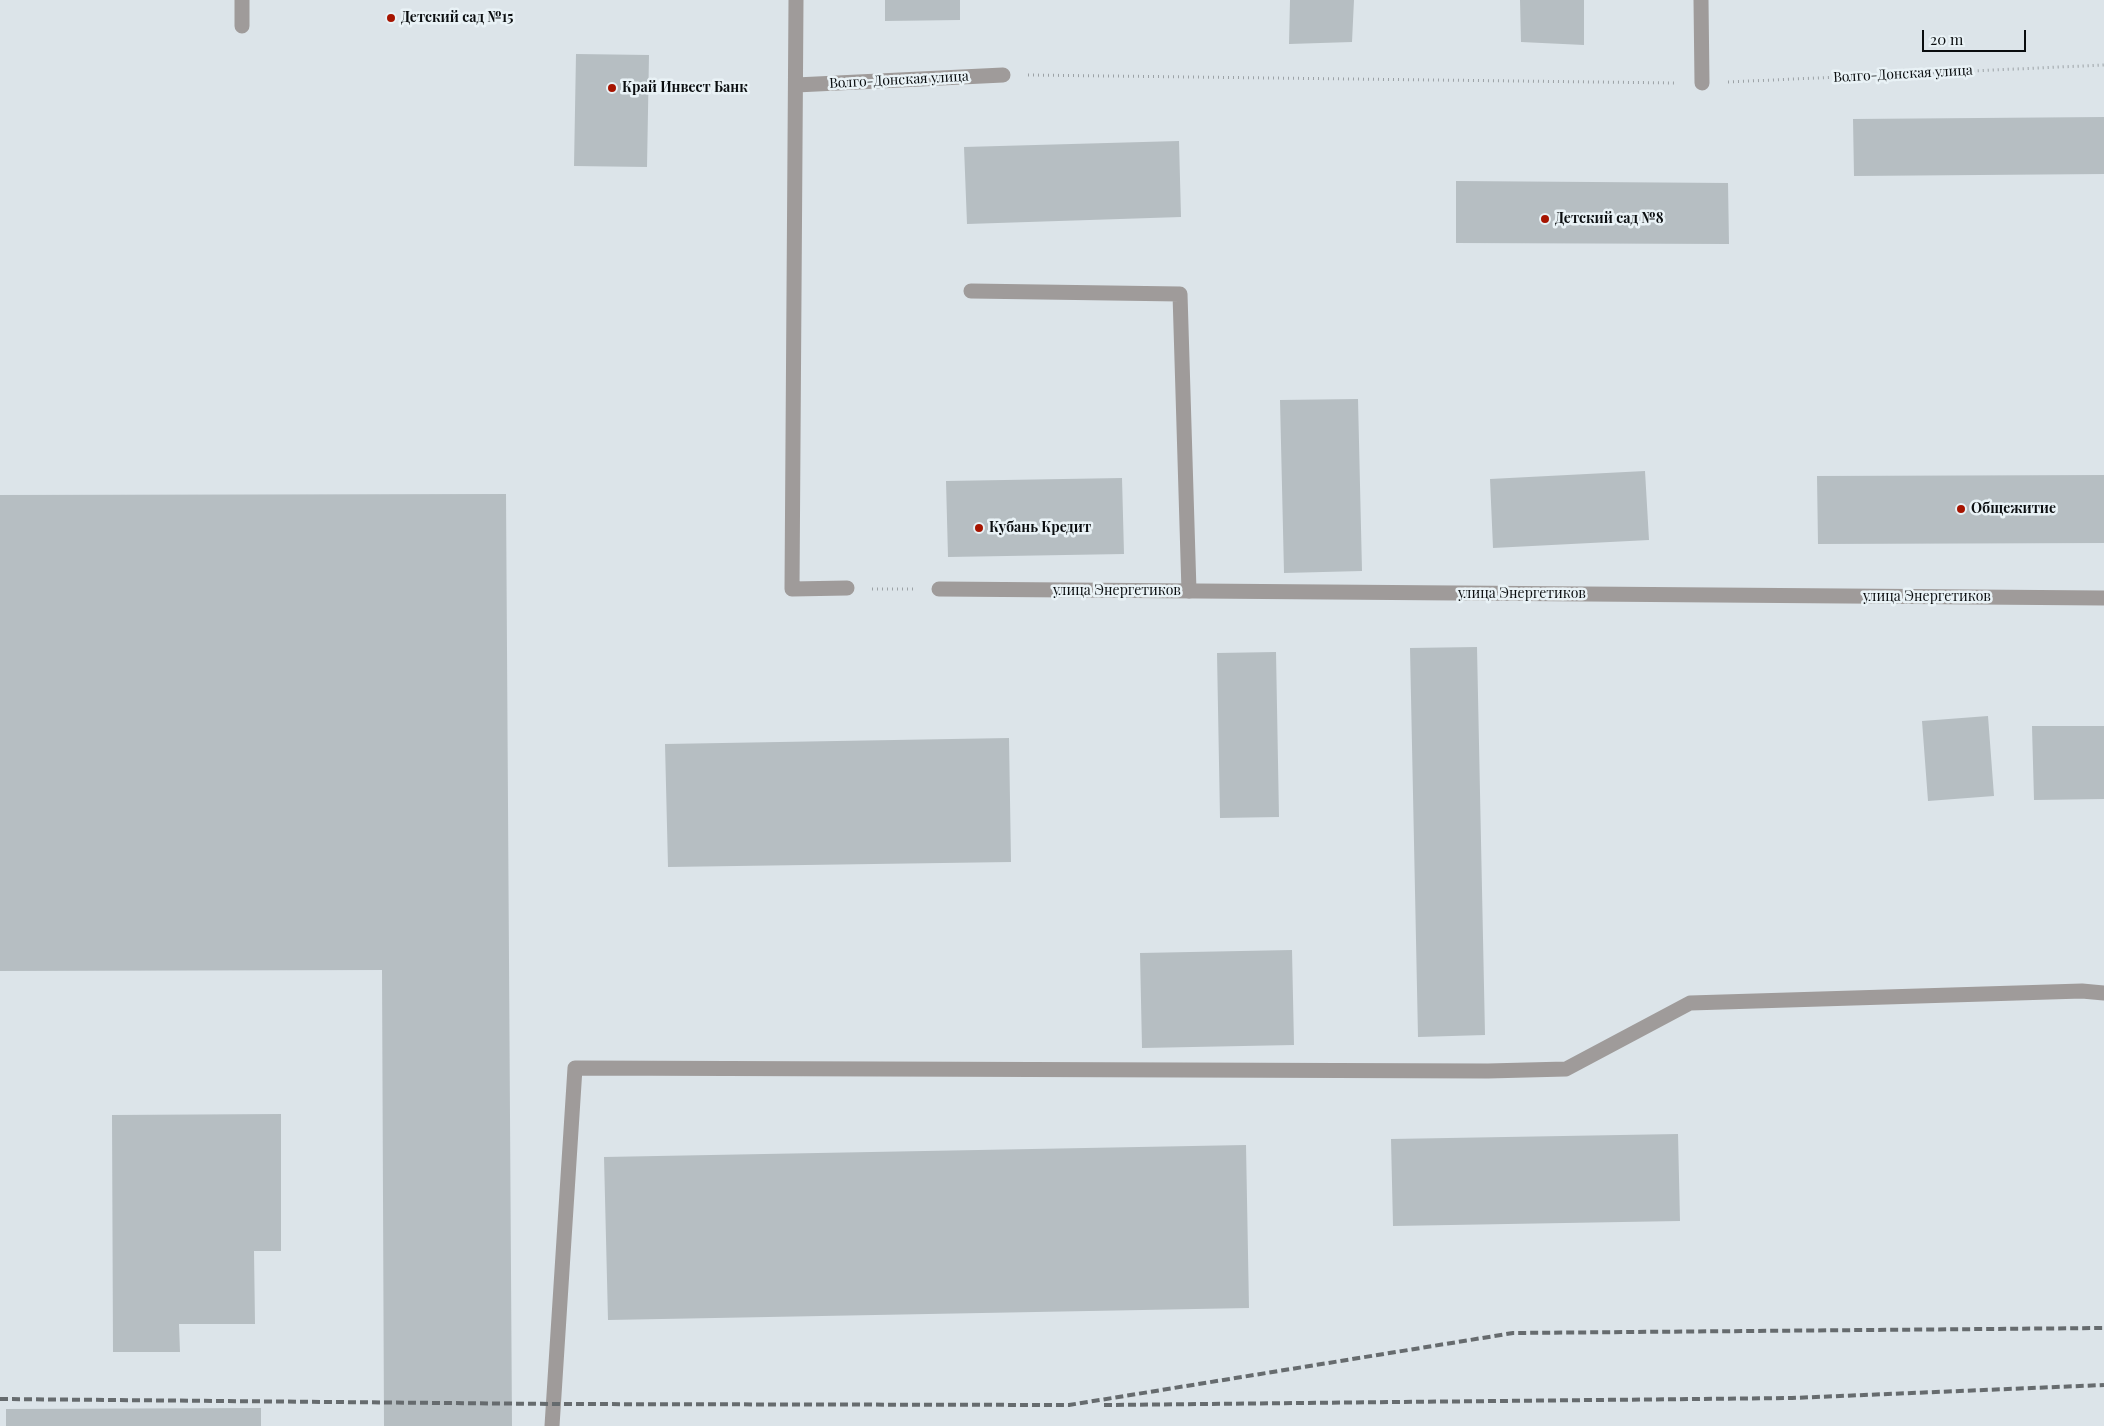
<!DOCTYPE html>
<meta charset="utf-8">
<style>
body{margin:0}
#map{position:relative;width:2104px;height:1426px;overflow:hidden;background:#dce4e9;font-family:"Playfair Display",serif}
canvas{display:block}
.scale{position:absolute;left:1922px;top:30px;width:104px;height:22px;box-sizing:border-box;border:2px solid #0a0d0f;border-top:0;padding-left:6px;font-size:15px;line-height:18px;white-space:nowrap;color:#0a0d0f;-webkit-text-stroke:4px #e9f2f6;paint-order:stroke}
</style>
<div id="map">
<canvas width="2104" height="1426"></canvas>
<div class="scale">20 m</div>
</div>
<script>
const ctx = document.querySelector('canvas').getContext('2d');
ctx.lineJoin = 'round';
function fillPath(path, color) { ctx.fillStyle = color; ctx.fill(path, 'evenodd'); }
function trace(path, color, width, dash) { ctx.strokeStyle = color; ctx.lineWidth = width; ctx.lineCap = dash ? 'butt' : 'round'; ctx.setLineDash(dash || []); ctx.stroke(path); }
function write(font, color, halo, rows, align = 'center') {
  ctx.font = font + ' "Playfair Display",serif'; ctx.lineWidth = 5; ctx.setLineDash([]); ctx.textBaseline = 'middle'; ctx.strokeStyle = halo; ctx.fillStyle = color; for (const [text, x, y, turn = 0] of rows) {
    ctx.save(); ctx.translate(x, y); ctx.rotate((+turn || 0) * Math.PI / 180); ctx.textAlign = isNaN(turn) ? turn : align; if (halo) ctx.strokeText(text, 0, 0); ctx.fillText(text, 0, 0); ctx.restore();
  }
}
const building = new Path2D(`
 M 885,0 L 960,0 L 960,20 L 885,21 Z
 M 1290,0 L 1354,0 L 1352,42 L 1289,44 Z
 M 1520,0 L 1584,0 L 1584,45 L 1521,42 Z
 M 576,54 L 649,55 L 647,167 L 574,166 Z
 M 2104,117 L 2104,174 L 1854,176 L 1853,119 Z
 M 1179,141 L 1181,217 L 967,224 L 964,147 Z
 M 1456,181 L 1728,183 L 1729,244 L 1456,243 Z
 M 1358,399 L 1362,571 L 1284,573 L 1280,400 Z
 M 1645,471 L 1649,540 L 1493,548 L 1490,479 Z
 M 2104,475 L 2104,543 L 1818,544 L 1817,476 Z
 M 1122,478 L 1124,554 L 948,557 L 946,481 Z
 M 506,494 L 512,1426 L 384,1426 L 382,970 L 0,971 L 0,495 Z
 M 1477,647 L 1485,1035 L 1418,1037 L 1410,648 Z
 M 1276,652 L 1279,817 L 1220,818 L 1217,653 Z
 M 1988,716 L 1994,796 L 1928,801 L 1922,721 Z
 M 2032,726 L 2104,726 L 2104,799 L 2034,800 Z
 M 1009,738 L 1011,862 L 668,867 L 665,744 Z
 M 1292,950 L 1294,1045 L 1142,1048 L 1140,953 Z
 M 281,1114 L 281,1251 L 254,1251 L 255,1324 L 179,1324 L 180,1352 L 113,1352 L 112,1115 Z
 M 1678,1134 L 1680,1221 L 1393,1226 L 1391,1139 Z
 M 1246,1145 L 1249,1308 L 608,1320 L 604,1157 Z
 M 261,1408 L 261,1426 L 6,1426 L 6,1409 Z`);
const path = new Path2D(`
 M 1028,75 L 1677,83
 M 1728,82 L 2104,65
 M 872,589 L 914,589`);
const lane = new Path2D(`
 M 1701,0 L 1702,83
 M 242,26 L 242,0
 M 971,291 L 1180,294 L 1189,591
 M 552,1426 L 575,1068 L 1488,1071 L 1566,1069 L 1690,1003 L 2082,991 L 2104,993`);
const street = new Path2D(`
 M 796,0 L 792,589 L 847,588
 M 796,85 L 1003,75
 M 939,589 L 2104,598`);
const rail = new Path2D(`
 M 0,1399 L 555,1404 L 1069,1405 L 1513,1333 L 2104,1328
 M 1104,1405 L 1792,1398 L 2104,1385`);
const markers = [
 [391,18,5,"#a61400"],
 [612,88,5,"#a61400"],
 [1545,219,5,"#a61400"],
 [1961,509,5,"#a61400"],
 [979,528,5,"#a61400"]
];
const poiNames = [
 ["Детский сад №15",401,18],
 ["Край Инвест Банк",622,88],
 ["Детский сад №8",1555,219],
 ["Общежитие",1971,509],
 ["Кубань Кредит",989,528]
];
const streetNames = [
 ["Волго-Донская улица",1903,74,-3],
 ["Волго-Донская улица",899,80,-3],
 ["улица Энергетиков",1117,591],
 ["улица Энергетиков",1522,594],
 ["улица Энергетиков",1927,597]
];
fillPath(building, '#b6bec2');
trace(path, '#9ca2a6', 3, [1, 4]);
trace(lane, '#9f9b9a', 15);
trace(street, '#9f9b9a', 15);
trace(rail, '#666b6e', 4, [8, 4]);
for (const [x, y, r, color] of markers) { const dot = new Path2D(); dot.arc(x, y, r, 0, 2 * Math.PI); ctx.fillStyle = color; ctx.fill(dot); trace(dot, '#e9f2f6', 2); }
write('bold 14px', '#0a0d0f', '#e9f2f6', poiNames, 'left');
write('14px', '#0a0d0f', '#e9f2f6', streetNames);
</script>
